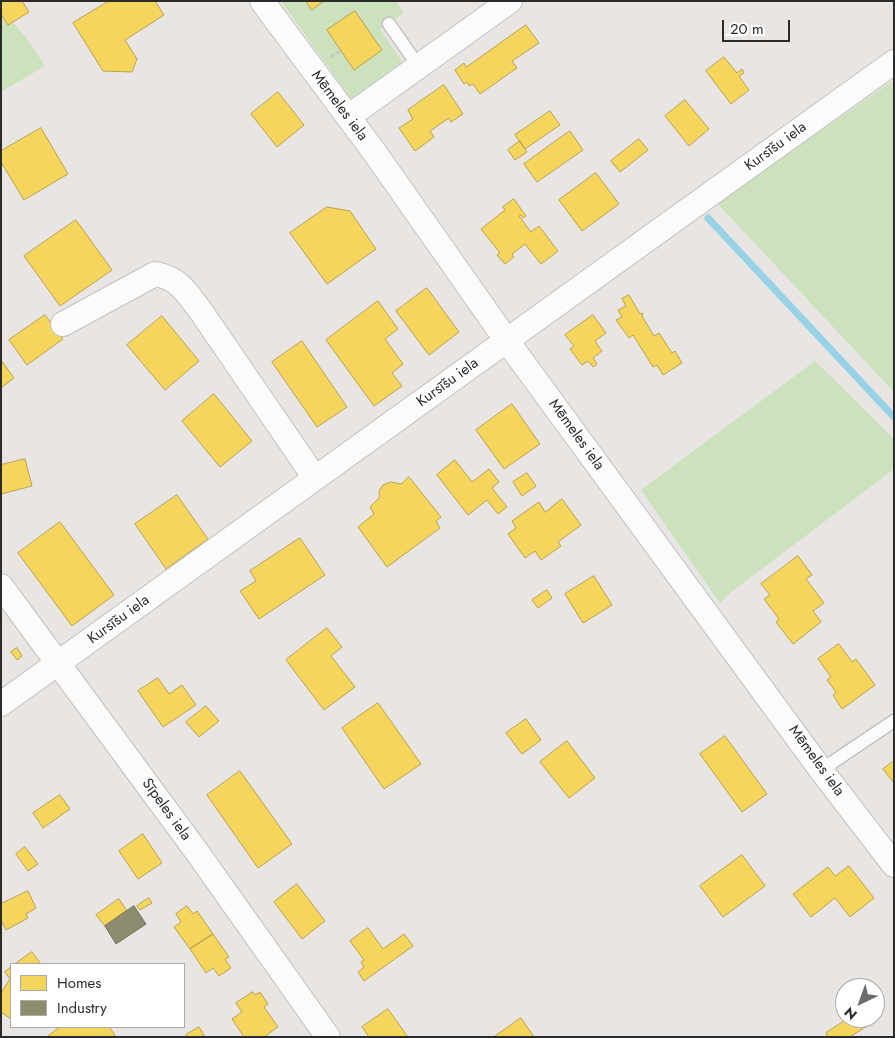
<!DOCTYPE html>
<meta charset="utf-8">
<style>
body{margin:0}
#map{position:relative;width:895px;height:1038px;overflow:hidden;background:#e8e5e2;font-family:Jost,sans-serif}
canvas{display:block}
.frame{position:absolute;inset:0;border:2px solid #2b2b2b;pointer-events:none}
.legend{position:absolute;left:10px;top:963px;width:175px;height:65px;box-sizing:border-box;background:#fff;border:1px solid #aaa;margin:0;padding:6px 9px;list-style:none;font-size:15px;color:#2b2b2b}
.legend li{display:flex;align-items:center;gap:10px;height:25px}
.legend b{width:25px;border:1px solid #aaa}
.north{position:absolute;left:835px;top:978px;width:50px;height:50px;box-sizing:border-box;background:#fff;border:1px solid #aaa;border-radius:50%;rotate:222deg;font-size:14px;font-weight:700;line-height:20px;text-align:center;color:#2b2b2b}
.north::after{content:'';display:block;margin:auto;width:18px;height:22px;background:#6d6c6b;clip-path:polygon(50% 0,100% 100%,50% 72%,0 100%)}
.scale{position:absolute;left:722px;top:20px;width:68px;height:22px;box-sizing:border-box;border:2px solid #2b2b2b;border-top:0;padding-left:6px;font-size:15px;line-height:18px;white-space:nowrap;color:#2b2b2b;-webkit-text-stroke:4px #fff;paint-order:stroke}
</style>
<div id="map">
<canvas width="895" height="1038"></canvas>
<div class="frame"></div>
<ul class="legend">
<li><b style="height:14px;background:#f6d55c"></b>Homes</li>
<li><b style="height:14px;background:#8c8c6e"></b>Industry</li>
</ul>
<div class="north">N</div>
<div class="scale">20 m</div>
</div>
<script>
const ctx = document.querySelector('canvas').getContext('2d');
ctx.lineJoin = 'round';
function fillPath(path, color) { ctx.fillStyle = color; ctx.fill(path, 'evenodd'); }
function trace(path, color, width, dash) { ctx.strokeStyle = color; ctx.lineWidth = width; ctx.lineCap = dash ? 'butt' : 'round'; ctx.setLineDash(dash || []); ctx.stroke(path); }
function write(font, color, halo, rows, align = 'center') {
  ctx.font = font + ' Jost,sans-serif'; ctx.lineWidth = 5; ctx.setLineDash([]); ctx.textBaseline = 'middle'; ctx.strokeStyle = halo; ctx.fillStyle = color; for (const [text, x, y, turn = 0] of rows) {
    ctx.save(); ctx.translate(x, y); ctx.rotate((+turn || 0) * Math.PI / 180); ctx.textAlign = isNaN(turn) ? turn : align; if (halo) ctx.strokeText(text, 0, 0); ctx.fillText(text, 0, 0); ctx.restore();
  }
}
const green = new Path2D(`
 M 281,1 L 306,1 L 312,10 L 324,1 L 396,1 L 404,13 L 380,29 L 403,63 L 351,99 Z
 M 1,9 L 27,39 L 45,66 L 1,92 Z
 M 894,80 L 894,392 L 717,203 Z
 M 815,361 L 894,439 L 894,469 L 730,593 L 720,603 L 641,490 Z`);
const homes = new Path2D(`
 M 1,1 L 22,1 L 29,12 L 8,25 L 1,14 Z
 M 109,1 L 155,1 L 164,15 L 125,40 L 137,59 L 132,72 L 103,71 L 73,23 Z
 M 306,1 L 324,1 L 312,10 Z
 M 355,11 L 382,50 L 354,70 L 327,30 Z
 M 526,25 L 539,43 L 512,61 L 517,68 L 480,94 L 473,84 L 469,86 L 467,82 L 464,84 L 455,70 L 464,63 L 466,67 Z
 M 724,57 L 737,73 L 742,69 L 744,73 L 739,76 L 749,90 L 731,104 L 706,71 Z
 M 444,85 L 463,114 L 451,122 L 449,118 L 430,131 L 434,137 L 415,151 L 399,128 L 413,119 L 408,110 Z
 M 278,92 L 304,125 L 277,147 L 251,114 Z
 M 685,100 L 709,129 L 689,146 L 665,116 Z
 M 550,111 L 560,125 L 525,149 L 515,135 Z
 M 41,128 L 68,174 L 24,200 L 1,162 L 1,151 Z
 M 570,131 L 583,150 L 537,182 L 524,164 Z
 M 639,139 L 648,150 L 620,172 L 611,161 Z
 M 520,141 L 527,152 L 515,160 L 508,150 Z
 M 596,173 L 619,204 L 582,231 L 559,200 Z
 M 514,199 L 526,216 L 523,218 L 521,215 L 519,216 L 531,232 L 539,226 L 558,251 L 541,264 L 525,244 L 512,254 L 514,257 L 505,264 L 497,255 L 500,253 L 481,229 L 505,210 L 503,207 Z
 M 327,207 L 350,211 L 376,249 L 327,284 L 290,233 Z
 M 76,220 L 112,270 L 60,306 L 24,256 Z
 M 427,288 L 459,332 L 429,355 L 396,311 Z
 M 629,295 L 640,314 L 642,313 L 643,315 L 642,316 L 654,336 L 659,333 L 672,353 L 675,351 L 682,363 L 663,375 L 657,365 L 653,367 L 633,335 L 629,338 L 616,320 L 622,317 L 618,310 L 626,306 L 622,299 Z
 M 378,301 L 398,329 L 385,339 L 403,364 L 392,373 L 402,386 L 374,406 L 326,340 Z
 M 45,315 L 63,339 L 27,365 L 9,340 Z
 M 593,315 L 606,333 L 595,341 L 602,351 L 593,358 L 597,364 L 593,367 L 588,361 L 582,365 L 570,349 L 574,346 L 565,335 Z
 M 162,316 L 199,361 L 165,390 L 127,345 Z
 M 302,341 L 347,407 L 317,427 L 272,362 Z
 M 1,360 L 14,378 L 1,388 Z
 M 214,394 L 252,441 L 220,467 L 182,421 Z
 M 512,404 L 540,444 L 504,469 L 476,430 Z
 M 25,459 L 32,486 L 1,494 L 1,465 Z
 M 455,460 L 472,482 L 489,469 L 499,482 L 492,488 L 507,507 L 498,514 L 487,500 L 468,515 L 437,475 Z
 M 527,473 L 536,486 L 522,496 L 513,482 Z
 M 409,477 L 441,517 L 436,521 L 440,528 L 387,567 L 358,527 L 374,514 L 370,507 L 380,497 L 379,491 L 383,485 L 391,482 L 401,484 Z
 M 177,495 L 208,539 L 166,569 L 135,524 Z
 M 562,499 L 581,525 L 558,542 L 561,546 L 541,560 L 535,551 L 525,558 L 508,534 L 516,528 L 512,521 L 539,502 L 545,512 Z
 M 60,522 L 114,595 L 72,626 L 18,553 Z
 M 300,538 L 325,575 L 259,619 L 240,591 L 256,581 L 250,571 Z
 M 798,556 L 812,575 L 806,579 L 824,603 L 813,611 L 821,622 L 793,644 L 776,622 L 779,619 L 764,599 L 770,595 L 761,584 Z
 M 594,576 L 612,605 L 583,623 L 565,594 Z
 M 547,590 L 552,598 L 538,608 L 532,600 Z
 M 327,628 L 342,647 L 331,656 L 355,687 L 324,710 L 286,660 Z
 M 839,644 L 852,662 L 856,659 L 875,685 L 842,709 L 833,695 L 836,692 L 827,680 L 831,677 L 818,659 Z
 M 17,648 L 22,656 L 17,660 L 11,652 Z
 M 158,678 L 169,694 L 182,685 L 196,705 L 163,727 L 138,691 Z
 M 378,703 L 421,764 L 384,789 L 342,728 Z
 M 206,706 L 219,721 L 199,737 L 186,722 Z
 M 526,719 L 541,740 L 522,754 L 506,733 Z
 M 725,736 L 767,794 L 742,812 L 700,754 Z
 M 567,741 L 595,778 L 569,798 L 540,762 Z
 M 894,761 L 894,783 L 883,769 Z
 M 240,771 L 292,844 L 258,868 L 207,795 Z
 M 60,795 L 70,809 L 43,828 L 33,813 Z
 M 143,834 L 162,863 L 138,879 L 119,851 Z
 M 25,847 L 38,864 L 28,871 L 16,854 Z
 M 742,855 L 765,886 L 723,917 L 700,886 Z
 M 849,866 L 874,898 L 850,917 L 835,898 L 811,917 L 793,894 L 828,867 L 835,876 Z
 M 297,884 L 325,921 L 302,939 L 274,902 Z
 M 28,891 L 36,908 L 26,914 L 28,918 L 6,930 L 1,920 L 1,904 Z
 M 149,898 L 152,903 L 140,910 L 137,906 Z
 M 119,899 L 127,911 L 105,926 L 96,915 Z
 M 187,906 L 193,914 L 197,911 L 213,934 L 190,949 L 174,927 L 181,922 L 176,914 Z
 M 368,928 L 383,949 L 404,934 L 413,946 L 364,981 L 358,972 L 364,967 L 361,962 L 364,960 L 350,941 Z
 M 213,934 L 229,957 L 225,959 L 231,968 L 219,976 L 213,968 L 206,973 L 190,949 Z
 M 32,952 L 41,964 L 15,964 Z
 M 11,967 L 11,1019 L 1,1012 L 1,993 L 10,979 L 5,972 Z
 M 253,992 L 255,995 L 260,992 L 268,1004 L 264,1007 L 278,1027 L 264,1037 L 244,1037 L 232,1019 L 242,1012 L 236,1003 Z
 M 388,1009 L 408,1037 L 369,1037 L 362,1027 Z
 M 521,1018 L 534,1037 L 494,1037 Z
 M 849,1018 L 870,1018 L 873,1022 L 850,1037 L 828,1037 L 826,1033 Z
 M 60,1027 L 109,1027 L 115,1035 L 113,1037 L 47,1037 Z
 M 199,1027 L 204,1035 L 201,1037 L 187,1037 L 186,1035 Z`);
const industry = new Path2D(`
 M 134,906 L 146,924 L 116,944 L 105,926 Z`);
const stream = new Path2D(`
 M 708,218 L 894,417`);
const path = new Path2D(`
 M 331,57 L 341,50`);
const service = new Path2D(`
 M 389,24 L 419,67
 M 821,770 L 894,721`);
const minor = new Path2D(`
 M 262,1 L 375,153 L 507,341 L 821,770 L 894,865
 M 348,117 L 510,1
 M 63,324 L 155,274 C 179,278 186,292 200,310 L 315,478
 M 1,586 L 197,852 L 328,1037
 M 1,704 L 894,62`);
const streetNames = [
 ["Mēmeles iela",339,106,53],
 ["Kursīšu iela",776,147,-36],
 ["Kursīšu iela",448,383,-36],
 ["Mēmeles iela",576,435,54],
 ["Kursīšu iela",119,620,-36],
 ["Mēmeles iela",816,761,54],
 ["Sīpeles iela",166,810,54]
];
fillPath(green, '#cbe2bc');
fillPath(homes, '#f6d55c');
trace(homes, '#b9a24d', 1);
fillPath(industry, '#8c8c6e');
trace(industry, '#6f6f5a', 1);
trace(stream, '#98d2e7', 7);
trace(service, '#c2c1c2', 15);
trace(minor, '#c2c1c2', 26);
trace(path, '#c6c6c6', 3, [4, 2.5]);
trace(service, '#fcfbfb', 12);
trace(minor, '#fcfbfb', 24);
write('15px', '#2b2b2b', '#fff', streetNames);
</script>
